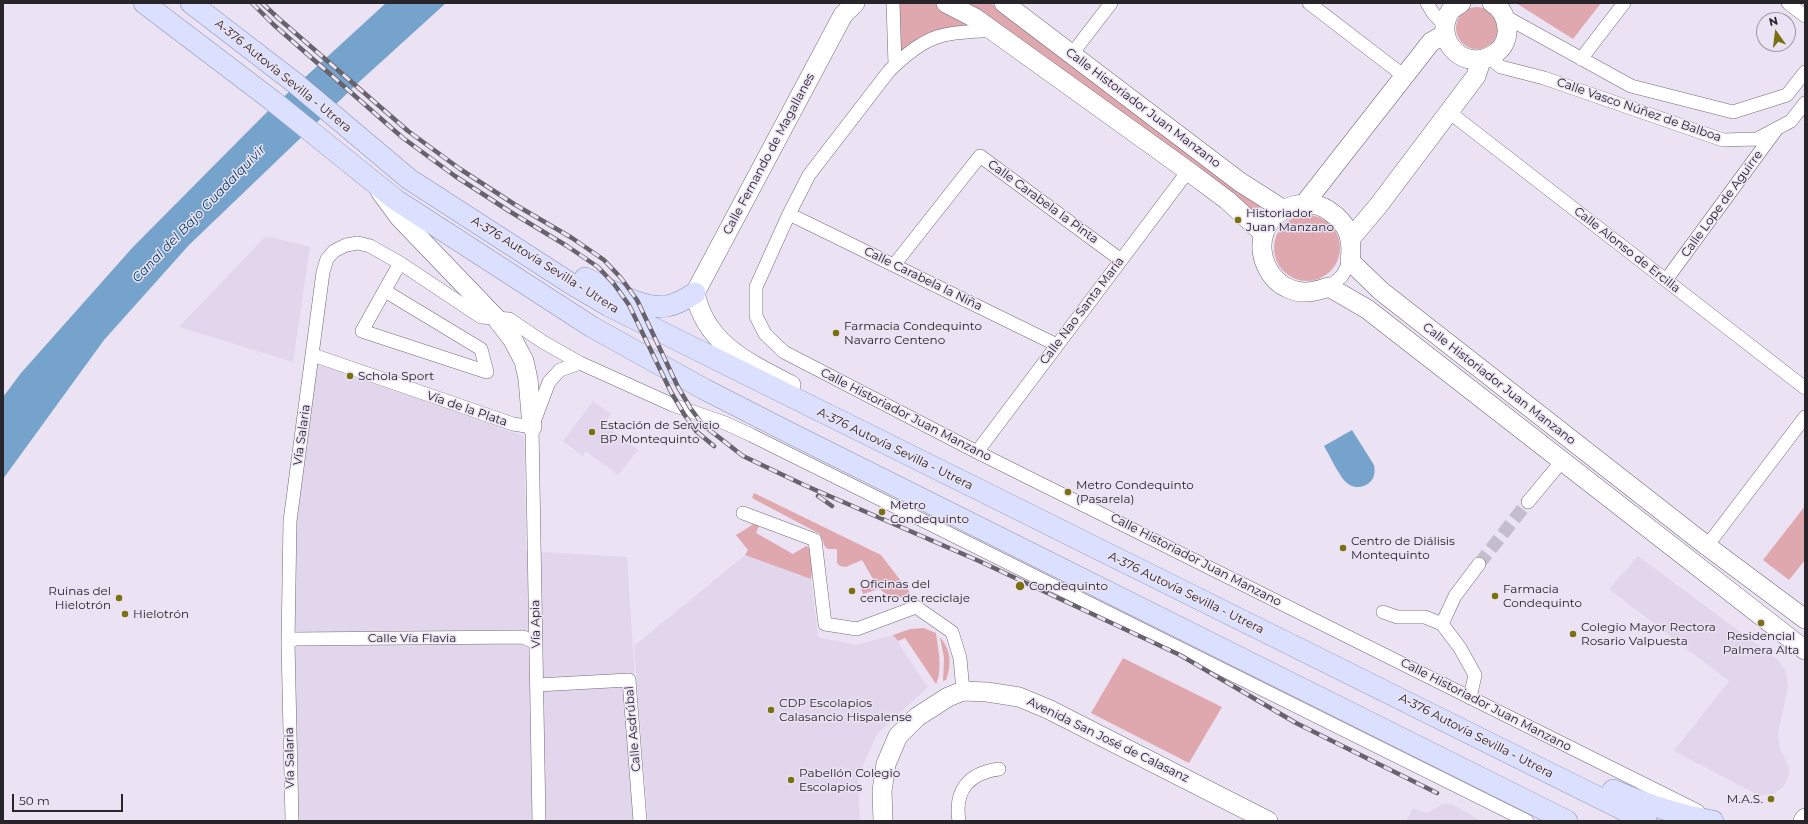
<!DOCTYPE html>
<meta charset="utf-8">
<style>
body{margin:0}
#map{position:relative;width:1808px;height:824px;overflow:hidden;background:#ebe3f3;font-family:Montserrat,sans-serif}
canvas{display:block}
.frame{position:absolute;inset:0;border:4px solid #27242a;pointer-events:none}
.north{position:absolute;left:1756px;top:12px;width:40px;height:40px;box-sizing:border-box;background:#ebe3f3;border:1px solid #9d97a3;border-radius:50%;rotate:346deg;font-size:11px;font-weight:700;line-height:16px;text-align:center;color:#27242a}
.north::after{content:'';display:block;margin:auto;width:14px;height:18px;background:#7a7010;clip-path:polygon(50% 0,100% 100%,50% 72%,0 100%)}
.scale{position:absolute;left:12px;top:794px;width:111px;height:18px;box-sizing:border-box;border:2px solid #27242a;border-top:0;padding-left:5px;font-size:12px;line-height:14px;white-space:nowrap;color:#27242a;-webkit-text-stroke:3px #ebe3f3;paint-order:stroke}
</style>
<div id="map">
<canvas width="1808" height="824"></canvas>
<div class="frame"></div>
<div class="north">N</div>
<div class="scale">50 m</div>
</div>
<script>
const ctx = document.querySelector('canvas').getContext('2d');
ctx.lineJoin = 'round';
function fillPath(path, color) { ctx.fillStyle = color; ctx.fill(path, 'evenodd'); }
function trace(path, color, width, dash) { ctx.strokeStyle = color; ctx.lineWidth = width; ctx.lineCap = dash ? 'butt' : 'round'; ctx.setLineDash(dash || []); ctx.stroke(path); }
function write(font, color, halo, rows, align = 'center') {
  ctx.font = font + ' Montserrat,sans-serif'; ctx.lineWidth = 3; ctx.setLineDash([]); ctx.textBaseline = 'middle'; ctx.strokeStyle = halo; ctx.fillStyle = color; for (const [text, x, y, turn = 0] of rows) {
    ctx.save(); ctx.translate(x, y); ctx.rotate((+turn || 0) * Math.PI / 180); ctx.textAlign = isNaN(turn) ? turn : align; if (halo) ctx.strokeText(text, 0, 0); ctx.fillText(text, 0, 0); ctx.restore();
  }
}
const built = new Path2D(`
 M 266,236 L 310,247 L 293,362 L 179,327 Z
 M 317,364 L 524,436 L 526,551 L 627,557 L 641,771 L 646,821 L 287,821 L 282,637 Z
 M 593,401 L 611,414 L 604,424 L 638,450 L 618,475 L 586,451 L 583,456 L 563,441 Z
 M 745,555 L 811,579 L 818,637 L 855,645 L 893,635 L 928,687 L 877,734 L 858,777 L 860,821 L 648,821 L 634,646 Z
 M 1638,556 L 1778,660 L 1786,671 L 1788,686 L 1778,734 L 1780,749 L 1789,768 L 1789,774 L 1785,785 L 1775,793 L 1760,796 L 1674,751 L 1729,681 L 1609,589 Z
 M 1443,804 L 1454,805 L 1481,821 L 1406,821 L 1413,808 L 1427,813 Z`);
const green = new Path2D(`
 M 898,3 L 937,3 L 978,24 L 960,26 L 931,33 L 899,54 Z
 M 956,3 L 991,3 L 1262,205 L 1254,213 Z
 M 1516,3 L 1601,3 L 1573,39 Z
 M1456 28a21 21 0 1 1 42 0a21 21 0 1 1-42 0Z
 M1274 248a33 33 0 1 1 66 0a33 33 0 1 1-66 0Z
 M 754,493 L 881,555 L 911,594 L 894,599 L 879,589 L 863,594 L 861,589 L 873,583 L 873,579 L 862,560 L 846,567 L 840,566 L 837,563 L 837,549 L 828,549 L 825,547 L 820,534 L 752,498 Z
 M 1805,506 L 1805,560 L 1789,580 L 1763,560 Z
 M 757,522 L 760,524 L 756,533 L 793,554 L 806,546 C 819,551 812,568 811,579 L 745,555 L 748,550 L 736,535 Z
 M 924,628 L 936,633 C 938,648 943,671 936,684 L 905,638 L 898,641 L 893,635 L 910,629 Z
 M 940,637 C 951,650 952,664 946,680 L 943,681 L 944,658 Z
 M 1123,658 L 1222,707 L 1189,763 L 1091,713 Z`);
const water = new Path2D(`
 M 386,3 L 446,3 L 359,82 L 189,245 L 104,340 L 3,479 L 3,397 L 21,373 L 133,247 L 266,113 Z
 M 1352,430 L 1374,465 C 1375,471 1375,478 1370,482 C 1364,488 1353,489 1347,483 C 1340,478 1329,454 1324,446 Z`);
const streetTunnel = new Path2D(`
 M 1479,564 L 1528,502`);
const street = new Path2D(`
 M 893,3 L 895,65
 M 1309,3 L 1404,76
 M 1427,3 L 1433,13 L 1445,26
 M 1788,3 L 1805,16
 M 1506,17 L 1631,86 L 1733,112 L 1787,95 L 1805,72
 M 992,30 C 974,32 955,31 937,37 C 919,43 902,58 889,71 L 809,175 L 789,214 L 756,287 L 756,316 L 765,334 L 784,352 L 977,452 L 1698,811
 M 1072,54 L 1111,3
 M 1489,58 L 1501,67 L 1544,78 L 1723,140 L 1757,139 L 1791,121 L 1805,103
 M 1581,59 L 1624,3
 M 1449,112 L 1805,388
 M 789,214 L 1057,345
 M 894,265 L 980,156 L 1121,260
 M 1666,280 L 1776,130
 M 1329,287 L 1342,276 L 1350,261
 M 385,291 L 481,349 L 487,372 L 362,331 L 400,263
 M 313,355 L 513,424 L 532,427
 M 977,452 L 1188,171
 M 1528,502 L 1562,461
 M 743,513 L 815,540 L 825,624 L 857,629 L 916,607 L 952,632 L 960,658 L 963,691
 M 1707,546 L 1805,417
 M 1383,612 L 1397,617 L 1425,617 L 1442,624 L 1460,648 L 1475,675 L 1470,698
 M 1442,624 L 1455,596 L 1479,564
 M 288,643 L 294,639 L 523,637 L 536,643
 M 537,685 L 629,680 L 640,821
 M 292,821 L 288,643 L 290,521 L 323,272 L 327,259 L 334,251 L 346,245 L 358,243 L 370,246 L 400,263 L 481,317 L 509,319 L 543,342 L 580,363 L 673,405 L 725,423 L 751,435 L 1527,821
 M 539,821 L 532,427 L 549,382 L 560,370 L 580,363
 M 959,821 C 954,790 969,773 999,769`);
const secondary = new Path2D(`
 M 946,3 L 975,18 L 1188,171 L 1227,200 L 1264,234
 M 1004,3 L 1240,182 L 1284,210
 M 1461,3 C 1458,5 1454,8 1451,10 C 1430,40 1467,76 1497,52 C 1504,47 1508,37 1507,28 C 1506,18 1502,8 1492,3
 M 380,191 L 399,217 L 496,318 L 513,340 L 524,361 L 528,379 L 532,427
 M 1305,203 L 1431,42 L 1445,34
 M 1351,238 L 1378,206 L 1476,76 L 1481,61
 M 791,385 C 749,363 706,345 695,293 L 843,15 L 855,3
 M 1805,619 L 1707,546 L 1381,291 L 1350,261 C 1353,241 1349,225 1332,213 C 1310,195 1274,205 1264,233 C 1257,255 1269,281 1290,289 C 1303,295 1317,291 1329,287 L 1367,309 L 1805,650
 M 883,821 L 882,791 L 886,764 L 898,736 L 917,717 L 948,697 L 963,691 L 987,692 L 1019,697 L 1048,709 L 1268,821
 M 1803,821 L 1805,818`);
const primary = new Path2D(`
 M 144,3 L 273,101 L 396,200 L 592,327 L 704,389 L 792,434 L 1567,821
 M 191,3 L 295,83 L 409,179 L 570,283 L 609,306 L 1646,821
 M 585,278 C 608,288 641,310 667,306 C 677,304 686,299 695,293
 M 1613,790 C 1645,804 1678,815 1713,821`);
const rail = new Path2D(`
 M 252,3 L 274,25 L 403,138 L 455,176 L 509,211 L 567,246 L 598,267 L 614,284 L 629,305 L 671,392 L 684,414 L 696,431 L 714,446
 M 262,3 L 278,18 L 408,131 L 460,169 L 514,204 L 572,238 L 604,260 L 621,278 L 637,300 L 678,387 L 691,409 L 703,425 L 743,456 L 804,485 L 979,561 L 1180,655 L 1296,723 L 1437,793
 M 818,496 L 832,506`);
const markers = [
 [1238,220,4,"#7a7010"],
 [836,333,4,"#7a7010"],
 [350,376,4,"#7a7010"],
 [592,432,4,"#7a7010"],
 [1068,492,4,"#7a7010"],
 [882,512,4,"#7a7010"],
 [1343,548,4,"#7a7010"],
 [1020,586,5,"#7a7010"],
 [852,591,4,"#7a7010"],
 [1495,596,4,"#7a7010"],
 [119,598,4,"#7a7010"],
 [125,614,4,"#7a7010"],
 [1761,623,4,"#7a7010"],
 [1573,634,4,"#7a7010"],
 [771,710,4,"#7a7010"],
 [791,780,4,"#7a7010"],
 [1771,799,4,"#7a7010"]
];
const streetNames = [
 ["A-376 Autovía Sevilla - Utrera",283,76,39],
 ["Calle Historiador Juan Manzano",1143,108,37],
 ["Calle Vasco Núñez de Balboa",1639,110,19],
 ["Calle Fernando de Magallanes",769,154,-62],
 ["Calle Carabela la Pinta",1043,202,36],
 ["Calle Lope de Aguirre",1722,204,-54],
 ["Calle Alonso de Ercilla",1627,250,38],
 ["A-376 Autovía Sevilla - Utrera",545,265,32],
 ["Calle Carabela la Niña",923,279,26],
 ["Calle Nao Santa María",1082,311,-53],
 ["Calle Historiador Juan Manzano",1499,384,38],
 ["Vía de la Plata",467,409,19],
 ["Calle Historiador Juan Manzano",906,415,27],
 ["Vía Salaria",302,435,-82],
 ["A-376 Autovía Sevilla - Utrera",895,449,26],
 ["Calle Historiador Juan Manzano",1196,560,27],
 ["A-376 Autovía Sevilla - Utrera",1186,593,26],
 ["Vía Apia",536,624,-91],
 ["Calle Vía Flavia",412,638],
 ["Calle Historiador Juan Manzano",1486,705,27],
 ["Calle Asdrúbal",633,729,-95],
 ["A-376 Autovía Sevilla - Utrera",1476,736,27],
 ["Avenida San José de Calasanz",1108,740,26],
 ["Vía Salaria",290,758,-91]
];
const poiNames = [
 ["Historiador",1246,213],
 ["Juan Manzano",1246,227],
 ["Farmacia Condequinto",844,326],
 ["Navarro Centeno",844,340],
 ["Schola Sport",358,376],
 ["Estación de Servicio",600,425],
 ["BP Montequinto",600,439],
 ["Metro Condequinto",1076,485],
 ["(Pasarela)",1076,499],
 ["Metro",890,505],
 ["Condequinto",890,519],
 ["Centro de Diálisis",1351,541],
 ["Montequinto",1351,555],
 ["Oficinas del",860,584],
 ["centro de reciclaje",860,598],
 ["Condequinto",1029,586],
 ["Farmacia",1503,589],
 ["Condequinto",1503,603],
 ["Ruinas del",111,591,"right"],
 ["Hielotrón",111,605,"right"],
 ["Hielotrón",133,614],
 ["Colegio Mayor Rectora",1581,627],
 ["Rosario Valpuesta",1581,641],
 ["Residencial",1761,636,"center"],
 ["Palmera Alta",1761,650,"center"],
 ["CDP Escolapios",779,703],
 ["Calasancio Hispalense",779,717],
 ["Pabellón Colegio",799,773],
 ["Escolapios",799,787],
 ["M.A.S.",1763,799,"right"]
];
const waterNames = [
 ["Canal del Bajo Guadalquivir",199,214,-46]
];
fillPath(built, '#e1d6ec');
fillPath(green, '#dfa8af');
fillPath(water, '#75a3cb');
trace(streetTunnel, '#c4bdcb', 13, [13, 6]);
trace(street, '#726b79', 14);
trace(secondary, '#726b79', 20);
trace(primary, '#8c91b4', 22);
trace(street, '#fff', 13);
trace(secondary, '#fff', 19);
trace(primary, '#dae0fe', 21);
trace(rail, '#67626b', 4.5);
trace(rail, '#ebe3f3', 3, [9]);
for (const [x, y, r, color] of markers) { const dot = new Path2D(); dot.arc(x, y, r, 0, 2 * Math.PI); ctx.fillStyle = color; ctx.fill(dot); trace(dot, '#ebe3f3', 1.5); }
write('12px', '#27242a', '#ebe3f3', streetNames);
write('12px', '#27242a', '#ebe3f3', poiNames, 'left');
write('italic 13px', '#053f65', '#ebe3f3', waterNames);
</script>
